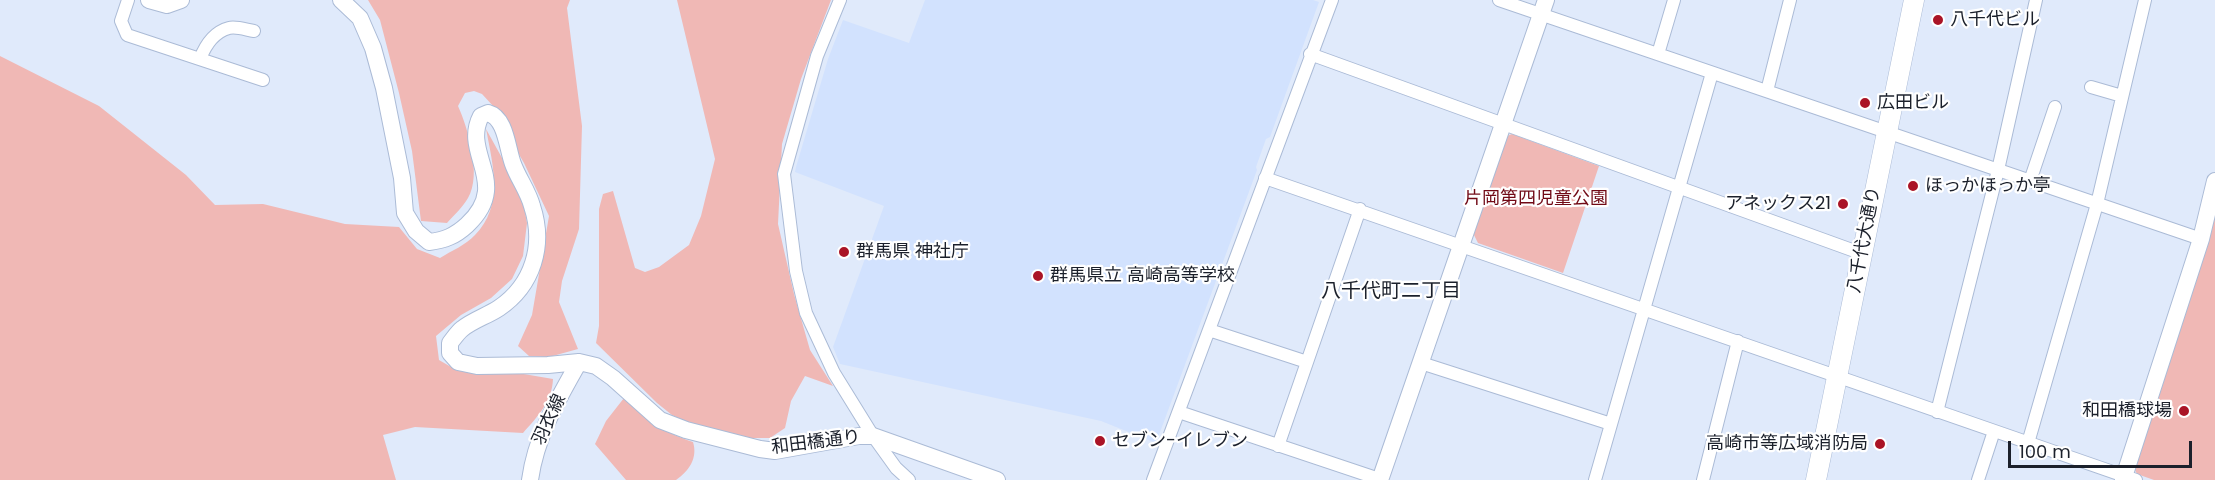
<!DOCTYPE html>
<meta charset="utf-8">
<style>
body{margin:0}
#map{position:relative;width:2215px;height:480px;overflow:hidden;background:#e0eafb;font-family:Poppins,sans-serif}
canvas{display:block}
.scale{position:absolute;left:2008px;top:441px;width:184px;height:27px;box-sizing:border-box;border:3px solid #1b202b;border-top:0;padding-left:8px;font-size:18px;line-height:21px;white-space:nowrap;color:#1b202b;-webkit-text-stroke:4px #fff;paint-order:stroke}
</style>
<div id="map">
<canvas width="2215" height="480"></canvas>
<div class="scale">100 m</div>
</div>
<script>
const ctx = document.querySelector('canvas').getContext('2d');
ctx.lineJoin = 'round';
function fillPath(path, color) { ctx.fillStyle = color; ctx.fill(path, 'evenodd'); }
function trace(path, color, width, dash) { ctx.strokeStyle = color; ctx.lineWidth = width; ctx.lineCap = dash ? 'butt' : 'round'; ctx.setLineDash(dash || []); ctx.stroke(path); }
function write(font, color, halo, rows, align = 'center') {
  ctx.font = font + ' Poppins,"Noto Sans JP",sans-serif'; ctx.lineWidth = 4.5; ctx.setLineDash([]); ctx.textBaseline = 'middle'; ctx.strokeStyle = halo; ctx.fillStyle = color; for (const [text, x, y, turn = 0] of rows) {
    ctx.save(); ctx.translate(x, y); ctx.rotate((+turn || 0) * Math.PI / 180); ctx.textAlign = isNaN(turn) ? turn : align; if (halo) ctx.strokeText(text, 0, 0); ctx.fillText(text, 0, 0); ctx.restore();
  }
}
const built = new Path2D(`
 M 925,0 L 1313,0 L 1319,2 L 1270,137 L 1266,139 L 1256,167 L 1257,170 L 1156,443 L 1101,421 L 840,364 L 833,347 L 884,206 L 795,172 L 796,167 L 828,59 L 843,20 L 909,43 Z`);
const green = new Path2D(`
 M 368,0 L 570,0 L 567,8 L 582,126 L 579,229 L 562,281 L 559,302 L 578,349 L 549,357 L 529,356 L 518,346 L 532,315 L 549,216 L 524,163 L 502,125 L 494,107 L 482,94 L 474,91 L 465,93 L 458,106 C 468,128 482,175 468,198 C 463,207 454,215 447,223 L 421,221 L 412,151 L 399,93 L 380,20 Z
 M 677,0 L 831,0 L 801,79 L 782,144 L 778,224 L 794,294 L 810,350 L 833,386 L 805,376 L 791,401 L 785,428 L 770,438 L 743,438 L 689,423 L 672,415 L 657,403 L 596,343 L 599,326 L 599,209 L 603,194 L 613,191 L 635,268 L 645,272 L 659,267 L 689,245 L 701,216 L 715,159 Z
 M 0,56 L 99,106 L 186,175 L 215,205 L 263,204 L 345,224 L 399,227 L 417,249 L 440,258 C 451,251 466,245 475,235 C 504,206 493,165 486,129 L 522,194 L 527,223 L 523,256 L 512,279 L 491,298 L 461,315 L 436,336 L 439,360 L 458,371 L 512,372 L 553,379 C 552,402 538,416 523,433 L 415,427 L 383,435 L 396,480 L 0,480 Z
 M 1512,134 L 1599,166 L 1563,273 L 1478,243 L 1473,233 L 1507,136 Z
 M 2215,207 L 2215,480 L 2154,480 L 2137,474 L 2134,468 Z
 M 624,398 C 648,420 660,431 693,442 C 698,458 689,471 676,480 L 626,480 L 595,444 L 606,421 Z`);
const street = new Path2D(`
 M 128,0 L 121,21 L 127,35 L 263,80
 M 840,0 L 817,56 L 784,174 L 796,271 L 806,313 L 834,373 L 873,436 L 896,468 L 909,480
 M 1499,0 L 2201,239
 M 1310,54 L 1863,254
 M 1658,54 L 1674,0
 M 200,59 C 205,46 214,32 229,28 C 236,26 247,30 254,31
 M 2091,87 L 2122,96
 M 1767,91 L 1790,0
 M 1265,178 L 2136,480
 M 2030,181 L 2055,107
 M 1209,330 L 1307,362
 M 1421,363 L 1611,424
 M 1179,412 L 1382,480
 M 1937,412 L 1998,170 L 2036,0
 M 2028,443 L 2097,204 L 2145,0
 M 1278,446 L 1360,209
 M 1153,480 L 1332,0
 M 1595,480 L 1712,73
 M 1703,480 L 1738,341
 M 1978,480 L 1994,431`);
const secondary = new Path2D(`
 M 149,0 L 167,5 L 181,0
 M 341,0 L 360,18 L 373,48 L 384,88 L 402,178 L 405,213 L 416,231 L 429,242 C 445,240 455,236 467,225 C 512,183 461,154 481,116 L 488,113 C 506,118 507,148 513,164 C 518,178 528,191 532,206 C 545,245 533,285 499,308 C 487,316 473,320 462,329 C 458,332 454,338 450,343 L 450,353 L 458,362 L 477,366 L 548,365 L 579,362 L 596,366 L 613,378 L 660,420 L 686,430 L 760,449 L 775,451 L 859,436 L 873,436 L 997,480
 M 530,480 C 536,436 557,401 579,362
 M 1380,480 L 1546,0
 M 2123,480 L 2201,239 L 2215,181`);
const primary = new Path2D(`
 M 1816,480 L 1914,0`);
const markers = [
 [1938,20,6,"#aa1426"],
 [1865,103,6,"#aa1426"],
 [1913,186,6,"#aa1426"],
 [1843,204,6,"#aa1426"],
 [844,252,6,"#aa1426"],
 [1038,276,6,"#aa1426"],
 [2184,411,6,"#aa1426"],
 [1100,441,6,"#aa1426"],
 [1880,444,6,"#aa1426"]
];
const poiNames = [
 ["八千代ビル",1950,20],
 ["広田ビル",1877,103],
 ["ほっかほっか亭",1925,186],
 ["アネックス21",1831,204,"right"],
 ["群馬県 神社庁",856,252],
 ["群馬県立 高崎高等学校",1050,276],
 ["和田橋球場",2172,411,"right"],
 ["セブン-イレブン",1112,441],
 ["高崎市等広域消防局",1868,444,"right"]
];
const parkNames = [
 ["片岡第四児童公園",1536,199]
];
const streetNames = [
 ["八千代大通り",1865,240,-79],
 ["羽衣線",550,420,-65],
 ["和田橋通り",816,443,-7]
];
const neighbourhoodNames = [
 ["八千代町二丁目",1391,292]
];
fillPath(built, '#d2e2fe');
fillPath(green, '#f0b8b5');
trace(street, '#abbbd6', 14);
trace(secondary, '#abbbd6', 18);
trace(primary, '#abbbd6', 21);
trace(street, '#fff', 12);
trace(secondary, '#fff', 16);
trace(primary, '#fff', 20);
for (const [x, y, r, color] of markers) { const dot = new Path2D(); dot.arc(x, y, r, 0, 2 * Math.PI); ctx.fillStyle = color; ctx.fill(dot); trace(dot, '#fff', 2); }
write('18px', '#1b202b', '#fff', poiNames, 'left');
write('18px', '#710915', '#fff', parkNames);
write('18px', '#1b202b', '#fff', streetNames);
write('20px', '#1b202b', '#fff', neighbourhoodNames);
</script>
